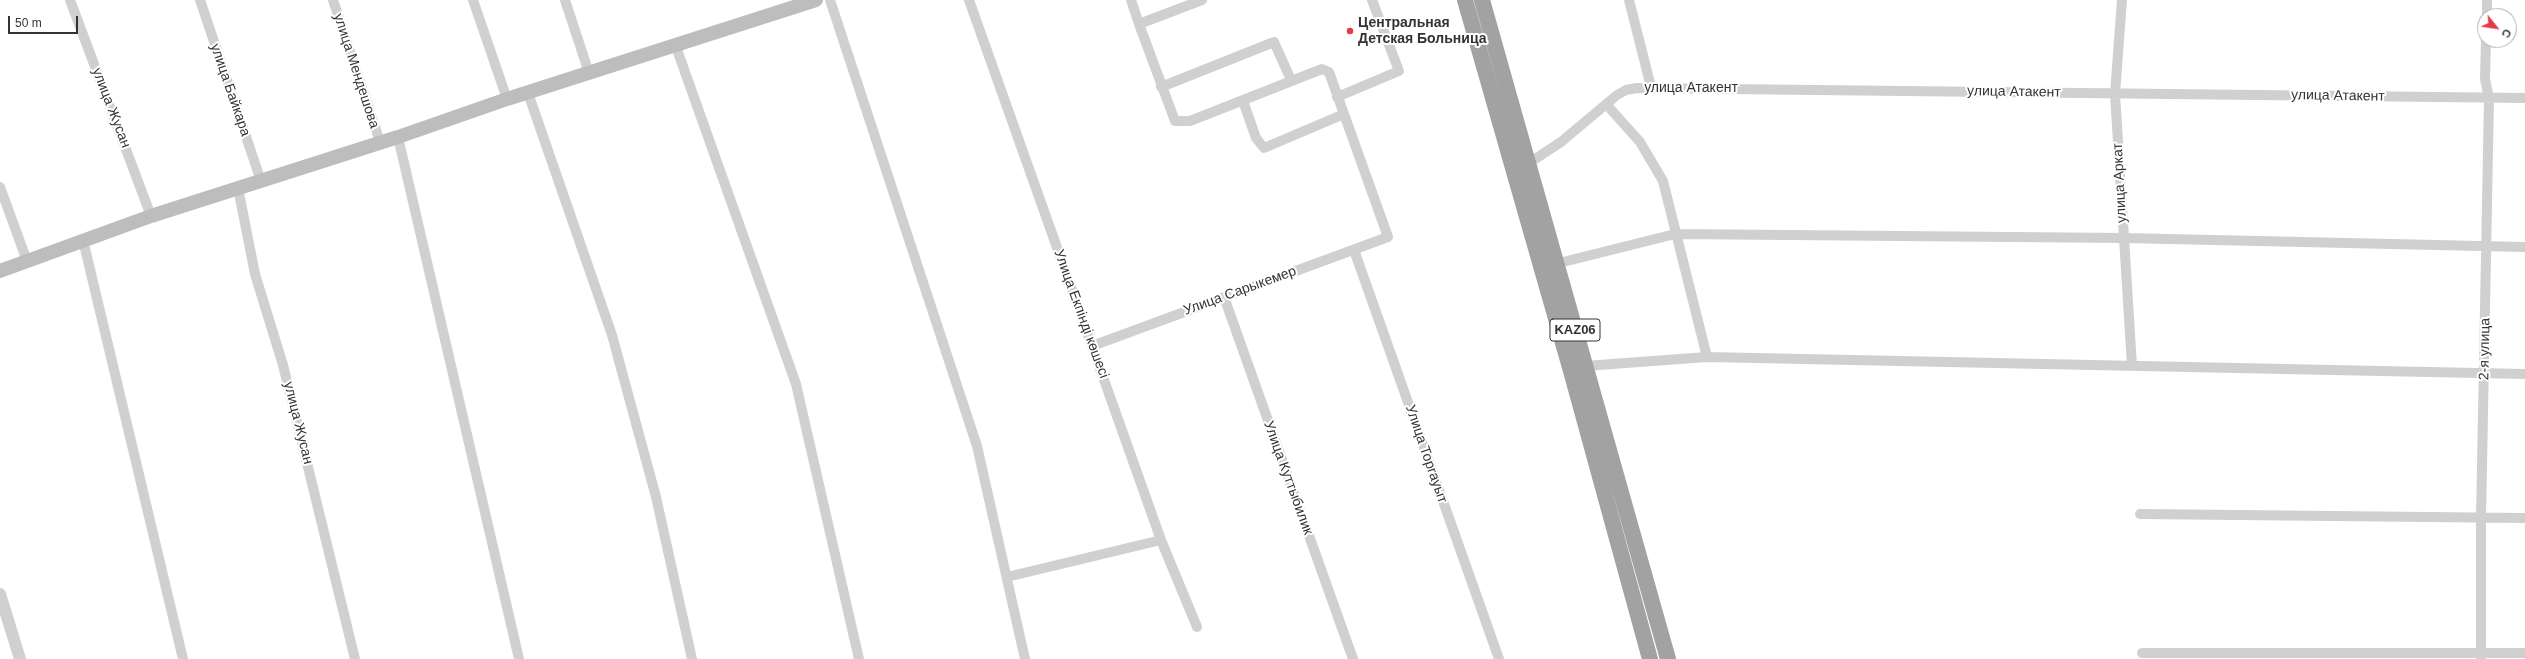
<!DOCTYPE html>
<meta charset="utf-8">
<style>
body{margin:0}
#map{position:relative;width:2525px;height:659px;overflow:hidden;background:#fff;font-family:Arial,sans-serif}
canvas{display:block}
.north{position:absolute;left:2477px;top:8px;width:40px;height:40px;box-sizing:border-box;background:#fff;border:1px solid #adadad;border-radius:50%;rotate:120deg;font-size:11px;font-weight:700;line-height:16px;text-align:center;color:#333}
.north::after{content:'';display:block;margin:auto;width:14px;height:18px;background:#e63946;clip-path:polygon(50% 0,100% 100%,50% 72%,0 100%)}
.scale{position:absolute;left:8px;top:16px;width:70px;height:18px;box-sizing:border-box;border:2px solid #333;border-top:0;padding-left:5px;font-size:12px;line-height:14px;white-space:nowrap;color:#333;-webkit-text-stroke:3px #fff;paint-order:stroke}
</style>
<div id="map">
<canvas width="2525" height="659"></canvas>
<div class="north">С</div>
<div class="scale">50 m</div>
</div>
<script>
const ctx = document.querySelector('canvas').getContext('2d');
ctx.lineJoin = 'round';
function trace(path, color, width, dash) { ctx.strokeStyle = color; ctx.lineWidth = width; ctx.lineCap = dash ? 'butt' : 'round'; ctx.setLineDash(dash || []); ctx.stroke(path); }
function write(font, color, halo, rows, align = 'center') {
  ctx.font = font + ' Arial,sans-serif'; ctx.lineWidth = 4; ctx.setLineDash([]); ctx.textBaseline = 'middle'; ctx.strokeStyle = halo; ctx.fillStyle = color; for (const [text, x, y, turn = 0] of rows) {
    ctx.save(); ctx.translate(x, y); ctx.rotate((+turn || 0) * Math.PI / 180); ctx.textAlign = isNaN(turn) ? turn : align; if (halo) ctx.strokeText(text, 0, 0); ctx.fillText(text, 0, 0); ctx.restore();
  }
}
const minor = new Path2D(`
 M 70,0 L 151,216
 M 200,0 L 261,181
 M 333,0 L 380,142
 M 473,0 L 507,99
 M 565,0 L 589,73
 M 830,0 L 977,446 L 1025,659
 M 969,0 L 1161,540 L 1197,627
 M 1131,0 L 1139,24
 M 1629,0 L 1651,87
 M 2122,0 L 2115,94 L 2132,366
 M 2487,16 L 2487,0
 M 675,44 L 796,384 L 859,659
 M 1161,87 L 1274,42 L 1291,80
 M 528,93 L 612,335 L 656,497 L 692,659
 M 1337,97 L 1399,71 L 1372,0
 M 1243,101 L 1256,138 L 1264,148 L 1344,114
 M 1606,104 L 1640,142 L 1663,181 L 1707,357
 M 398,137 L 519,659
 M 1529,163 L 1561,142 L 1617,95 L 1626,90 L 1637,88 L 2525,98
 M 0,187 L 27,261
 M 238,188 L 255,274 L 283,365 L 355,659
 M 83,240 L 183,659
 M 1354,250 L 1499,659
 M 1555,264 L 1675,234 L 2124,238 L 2525,247
 M 1224,297 L 1353,659
 M 1092,346 L 1388,237 L 1329,72 L 1322,69 L 1190,121 L 1175,121 L 1139,24 L 1202,0
 M 1585,366 L 1707,357 L 2525,374
 M 2140,514 L 2525,518
 M 1007,577 L 1161,540
 M 2142,653 L 2525,653
 M 2481,659 L 2481,518 L 2489,98 L 2485,79 L 2486,40`);
const tertiary = new Path2D(`
 M 0,594 L 20,659`);
const secondary = new Path2D(`
 M 0,271 L 151,216 L 398,137 L 507,99 L 816,0`);
const trunk = new Path2D(`
 M 1465,0 L 1571,371 L 1650,659
 M 1482,0 L 1668,659`);
const markers = [
 [1350,31,4,"#e63946"]
];
const shields = [
 [1575,330,50]
];
const shieldNames = [
 ["KАZ06",1575,330]
];
const poiNames = [
 ["Центральная",1358,23],
 ["Детская Больница",1358,39]
];
const streetNames = [
 ["улица Мендешова",356,71,72],
 ["улица Атакент",1691,88],
 ["улица Байкара",230,90,71],
 ["улица Атакент",2014,92,1],
 ["улица Атакент",2338,96,1],
 ["улица Жусан",111,108,69],
 ["улица Аркат",2120,183,-93],
 ["Улица Сарыкемер",1240,291,-20],
 ["Улица Екпінді көшесі",1081,314,70],
 ["2-я улица",2485,349,-89],
 ["улица Жусан",298,423,76],
 ["Улица Торгауыт",1426,454,71],
 ["Улица Куттыбилик",1288,478,70]
];
trace(minor, '#d0d0d0', 10);
trace(tertiary, '#d0d0d0', 12);
trace(secondary, '#bdbdbd', 14);
trace(trunk, '#a2a2a2', 16);
for (const [x, y, r, color] of markers) { const dot = new Path2D(); dot.arc(x, y, r, 0, 2 * Math.PI); ctx.fillStyle = color; ctx.fill(dot); trace(dot, '#fff', 1.5); }
for (const [x, y, w] of shields) { const box = new Path2D(); box.roundRect(x - w / 2, y - 11, w, 22, 3); ctx.fillStyle = '#fff'; ctx.fill(box); trace(box, '#333', 1); }
write('bold 13px', '#333', null, shieldNames);
write('bold 14px', '#333', '#fff', poiNames, 'left');
write('14px', '#333', '#fff', streetNames);
</script>
